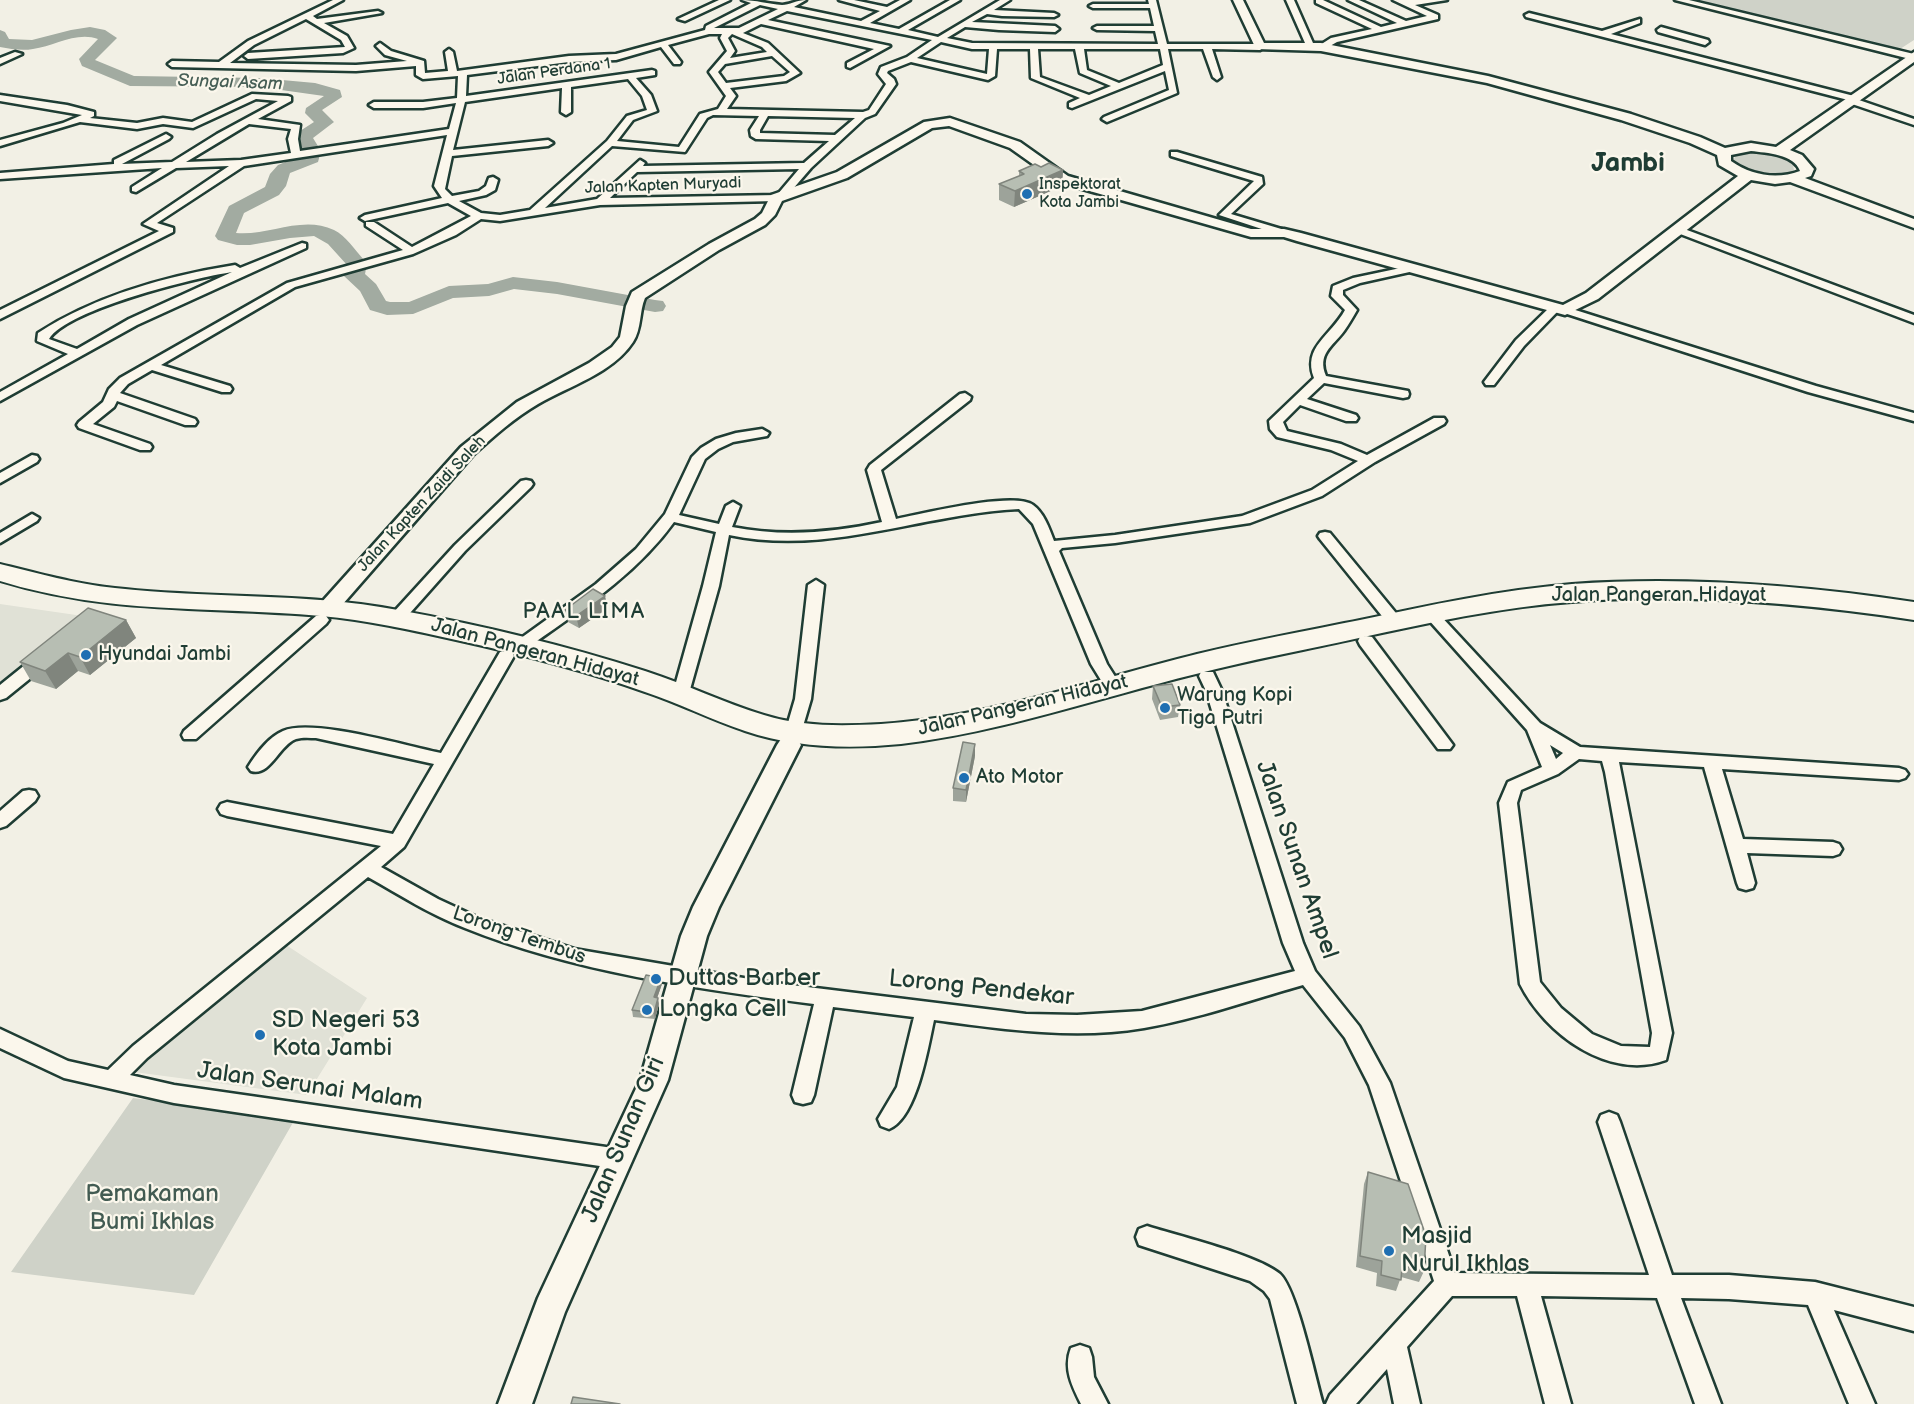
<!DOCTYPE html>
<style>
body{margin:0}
canvas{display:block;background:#f2f0e5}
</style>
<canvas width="1914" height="1404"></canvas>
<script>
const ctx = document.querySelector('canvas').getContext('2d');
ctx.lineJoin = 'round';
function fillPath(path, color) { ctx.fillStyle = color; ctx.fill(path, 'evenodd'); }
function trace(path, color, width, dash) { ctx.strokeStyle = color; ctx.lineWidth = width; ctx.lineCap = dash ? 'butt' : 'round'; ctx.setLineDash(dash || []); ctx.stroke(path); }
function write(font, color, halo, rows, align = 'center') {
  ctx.font = font + ' "Balsamiq Sans",sans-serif'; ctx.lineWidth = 4.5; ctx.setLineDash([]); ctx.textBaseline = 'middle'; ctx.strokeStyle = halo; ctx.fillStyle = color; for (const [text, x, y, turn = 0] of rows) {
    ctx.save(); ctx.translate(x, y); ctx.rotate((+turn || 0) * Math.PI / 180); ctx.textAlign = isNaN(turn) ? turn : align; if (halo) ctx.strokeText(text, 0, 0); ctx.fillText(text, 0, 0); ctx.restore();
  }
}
const built = new Path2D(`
 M 0,604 L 90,617 L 0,689 Z
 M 283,943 L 367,998 L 307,1095 L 134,1072 Z`);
const green = new Path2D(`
 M 1698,0 L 1914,0 L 1914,40 L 1900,49 Z
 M 1750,152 C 1765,152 1780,155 1793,164 L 1794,171 C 1777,180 1746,176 1733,161 L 1736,155 Z
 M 133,1098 L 295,1119 L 194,1295 L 11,1272 Z`);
const river = new Path2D(`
 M 90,27 L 105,30 L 117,38 L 95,60 L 134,76 L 260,78 L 315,83 L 340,90 L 342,97 L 322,110 L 334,122 L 313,138 L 321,151 L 318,162 L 290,173 L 286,186 L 279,195 L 244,213 L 236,233 C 269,236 302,215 334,230 C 346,236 355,250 364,260 L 367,264 L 365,274 L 376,284 L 386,301 L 390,302 L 409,302 L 449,286 L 488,284 L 513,277 L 557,282 L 655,300 L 663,301 L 666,306 L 663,311 L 655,312 L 557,294 L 514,289 L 489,296 L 453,298 L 413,314 L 387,315 L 370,310 L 360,291 L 344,276 L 347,265 L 328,244 L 314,236 L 290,238 L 250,245 L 237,245 L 218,240 L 215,236 L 229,206 L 265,187 L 270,174 L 278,165 L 303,155 L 295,138 L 300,131 L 314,122 L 305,113 L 306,108 L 324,96 L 260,87 L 130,86 L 82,66 L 79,59 L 98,39 C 77,31 54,46 33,49 C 22,51 11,49 0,47 L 0,30 L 5,32 L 9,39 L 32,40 L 71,30 Z`);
const street = new Path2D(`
 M 333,0 L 343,0 L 313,16 L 317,19 L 378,11 L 382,13 L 324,23 L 347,36 L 354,48 L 343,53 L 248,59 L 244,56 L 248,53 L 345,47 L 341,40 L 306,19 L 254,45 L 230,63 L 356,65 L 407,61 L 385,55 L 376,46 L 380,43 L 391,51 L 424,61 L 425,73 L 448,71 L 445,52 L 449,49 L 453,52 L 457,71 L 569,56 L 616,54 L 705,30 L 706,26 L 751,3 L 742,0 C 756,0 768,4 782,5 C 789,5 797,0 806,0 L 794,7 L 861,21 L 880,11 L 839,0 L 854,0 L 887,7 L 900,0 L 910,0 L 870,23 L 899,29 L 950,0 L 960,0 L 908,30 L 938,37 L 1000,0 L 1010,0 L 994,10 L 1054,13 L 1058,15 L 1054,17 L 1002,16 L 987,14 L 972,22 L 1055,26 L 1059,29 L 1055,32 L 999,30 L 965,27 L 947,38 L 972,43 L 1158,44 L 1155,31 L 1097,30 L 1093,28 L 1097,26 L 1154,26 L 1150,8 L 1093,8 L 1089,6 L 1093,4 L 1149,4 L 1148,0 L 1156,0 L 1167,44 L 1260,44 L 1264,47 L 1260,50 L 1212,49 L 1221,77 L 1217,80 L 1213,77 L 1203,49 L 1168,49 L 1177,93 L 1107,122 L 1102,119 L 1104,117 L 1169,90 L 1165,71 L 1072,108 L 1069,107 L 1069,103 L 1080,98 L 1031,78 L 1030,49 L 997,49 L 995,76 L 988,80 L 911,62 L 888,71 L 887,73 L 894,79 L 896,84 L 875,114 L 865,118 L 811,168 L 785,198 L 776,201 L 600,205 L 500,221 L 481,219 L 456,235 L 413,254 L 295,287 L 161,365 L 230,386 L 232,389 L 230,392 L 222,392 L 152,370 L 128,384 L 120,393 L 195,419 L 197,422 L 195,425 L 185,425 L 117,401 L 114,407 L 93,424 L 150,444 L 152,447 L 150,450 L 140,450 L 79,428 L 77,425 L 79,422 L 103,402 L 109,389 L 120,378 L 287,283 L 403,250 L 366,226 L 366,222 L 374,222 L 412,247 L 471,216 L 448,203 L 365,221 L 360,218 L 365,215 L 442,198 L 434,186 L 447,135 L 244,166 L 157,223 L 173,228 L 173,232 L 0,319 L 0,310 L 159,231 L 143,224 L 229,166 L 176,168 L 136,192 L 132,191 L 132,187 L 162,168 L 0,179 L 0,173 L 114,164 L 114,160 L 166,134 L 171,137 L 169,139 L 122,164 L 172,162 L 217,134 L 278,101 L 256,99 L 193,128 L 163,124 L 137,129 L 80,122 L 0,146 L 0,140 L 63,123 L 82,115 L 0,101 L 0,95 L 67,105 L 94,112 L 94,116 L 90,118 L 137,123 L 163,118 L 192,122 L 252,94 L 288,96 L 291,97 L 291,101 L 258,119 L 300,125 L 298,139 L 300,151 L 449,129 L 456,103 L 423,108 L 374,108 L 369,105 L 374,102 L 423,102 L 457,98 L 458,76 L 423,79 L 416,75 L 416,66 L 356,71 L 172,67 L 168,64 L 172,61 L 219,62 L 248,41 ZM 760,5 L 778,9 L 739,28 L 714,28 ZM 787,11 L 932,40 L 907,57 L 881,67 L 878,74 L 886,84 L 869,110 L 863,112 L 727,109 L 736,96 L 730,88 L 786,81 L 800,73 L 768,43 L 743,33 L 761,24 L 874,49 L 847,63 L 847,67 L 850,68 L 890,46 L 768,20 ZM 709,34 L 722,34 L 720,38 L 727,51 L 709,72 L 726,96 L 718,109 L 700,114 L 679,147 L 617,141 L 633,120 L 657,111 L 651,95 L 636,78 L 655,75 L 655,71 L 652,70 L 466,96 L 467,75 L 569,62 L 616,60 L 661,47 L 674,64 L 680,64 L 681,62 L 668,45 ZM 732,34 L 762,47 L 767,52 L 730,58 L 735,51 L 728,38 ZM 941,42 L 972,49 L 989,49 L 987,74 L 917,58 ZM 1038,49 L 1075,49 L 1080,73 L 1111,86 L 1089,95 L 1040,77 ZM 1084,49 L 1160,49 L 1163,65 L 1119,83 L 1087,70 ZM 772,56 L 790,72 L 784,76 L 726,83 L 718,72 L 725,64 ZM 628,79 L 642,96 L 647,110 L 627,116 L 607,141 L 530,210 L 500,215 L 481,213 L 459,201 L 486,195 L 495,190 L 498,180 L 493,177 L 489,178 L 486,186 L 479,191 L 452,196 L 445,189 L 452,156 L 548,146 L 553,143 L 548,140 L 453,150 L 465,102 L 562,88 L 561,112 L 566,115 L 571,112 L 571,87 ZM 713,115 L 759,116 L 750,130 L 751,136 L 756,139 L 829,141 L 804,163 L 643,166 L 645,163 L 640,160 L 597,199 L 545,208 L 612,146 L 685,152 L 707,118 ZM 768,116 L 855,118 L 835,135 L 760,133 L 760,130 ZM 249,124 L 291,129 L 288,139 L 291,153 L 241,160 L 186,162 ZM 799,169 L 777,195 L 610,198 L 637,172 Z
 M 719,0 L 730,0 L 685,21 L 678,19 Z
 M 1286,0 L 1294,0 L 1313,43 L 1312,45 L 1305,43 Z
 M 1316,0 L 1323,0 L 1381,27 L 1397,23 L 1348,0 L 1359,0 L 1406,21 L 1427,16 L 1393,0 L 1447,0 L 1415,5 L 1438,15 L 1438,19 L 1337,42 L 1323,50 L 1320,49 L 1320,45 L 1331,38 L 1372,29 L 1316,3 Z
 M 1675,0 L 1689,0 L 1914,54 L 1914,60 Z
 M 1529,13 L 1602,31 L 1640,19 L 1640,23 L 1611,34 L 1858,97 L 1859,100 L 1914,119 L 1914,125 L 1849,103 L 1848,100 L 1526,17 L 1525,15 Z
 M 1661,27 L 1708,40 L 1709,42 L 1705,45 L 1658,32 L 1657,30 Z
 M 15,52 L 22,54 L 0,64 L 0,58 Z
 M 1171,152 L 1177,152 L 1262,177 L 1263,184 L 1231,214 L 1288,231 L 1288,235 L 1280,235 L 1219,215 L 1254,181 L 1171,156 Z
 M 1679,227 L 1914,315 L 1914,323 L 1675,232 L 1674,230 Z
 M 302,243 L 306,244 L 306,248 L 137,325 L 0,401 L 0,392 L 68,354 L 37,341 L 38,333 C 97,295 166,276 235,265 L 240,268 ZM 232,272 L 129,319 L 77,349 L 49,339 C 68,309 194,278 232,272 Z
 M 1410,266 L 1414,267 L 1414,271 L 1360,283 L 1343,290 L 1343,295 L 1357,310 C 1353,317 1349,324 1344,331 C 1332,347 1317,354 1326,376 L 1408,391 L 1409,394 L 1408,397 L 1403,398 L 1324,383 L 1307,399 L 1356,415 L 1358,418 L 1356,421 L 1346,421 L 1300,405 L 1283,422 L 1287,431 L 1341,444 L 1367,455 L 1434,418 L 1444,418 L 1446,421 L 1444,424 L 1375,462 L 1322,496 L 1250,523 L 1115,543 L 1062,548 L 1059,551 L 1107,664 L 1121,686 L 1119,690 L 1107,690 L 1091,664 L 1033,524 L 1019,509 C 920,514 830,556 729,535 L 719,586 L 689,693 L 687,697 L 675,697 L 673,693 L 703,586 L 716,532 L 674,522 C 635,576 578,612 524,650 L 518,651 L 510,646 L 596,584 L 636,549 L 665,514 L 692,457 L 701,448 L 716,439 L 736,433 L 762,429 L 769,433 L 767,436 L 733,442 L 718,449 L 705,459 L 679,515 L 719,524 L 726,506 L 733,502 L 740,506 L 732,527 C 783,537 832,533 882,522 L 867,470 L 870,465 L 960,394 L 965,393 L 971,397 L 970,400 L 881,470 L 896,519 C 921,514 1014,491 1033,505 C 1044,513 1049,528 1054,541 L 1115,535 L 1242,516 L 1312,490 L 1358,461 L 1331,450 L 1277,437 L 1270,429 L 1269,421 L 1314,378 C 1302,347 1331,336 1345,310 L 1331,296 L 1333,286 L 1353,278 Z
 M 1554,305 L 1560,309 L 1569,308 L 1816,386 L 1914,413 L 1914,421 L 1808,392 L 1561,312 L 1559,310 L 1524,346 L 1494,385 L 1486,385 L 1484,382 L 1516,340 L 1550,307 Z
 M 32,455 L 37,456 L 39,459 L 37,462 L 0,483 L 0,473 Z
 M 526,480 L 531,481 L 533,484 L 531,487 L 465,551 L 402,622 L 392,622 L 389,618 L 392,614 L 455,545 L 521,481 Z
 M 32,514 L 39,518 L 37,521 L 0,543 L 0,533 Z
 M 1325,532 L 1330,533 L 1400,618 L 1403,622 L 1400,626 L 1390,626 L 1320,539 L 1318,536 L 1320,533 Z
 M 816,580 L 824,585 L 811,699 L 801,733 L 799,737 L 787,737 L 785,733 L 795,699 L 808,585 Z
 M 1432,610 L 1437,612 L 1540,723 L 1580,747 L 1899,768 L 1905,770 L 1908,774 L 1905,778 L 1899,780 L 1722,769 L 1743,839 L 1833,842 L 1839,844 L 1842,849 L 1839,854 L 1833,856 L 1747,853 L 1755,883 L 1753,888 L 1746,890 L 1739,888 L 1737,883 L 1704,767 L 1619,762 L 1672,1033 L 1666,1060 C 1609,1081 1545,1034 1520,984 L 1499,803 L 1508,782 L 1542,767 L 1527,730 L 1427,618 L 1424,615 L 1427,612 ZM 1550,745 L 1563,753 L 1556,759 ZM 1579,759 L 1602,761 L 1605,772 L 1652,1033 L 1650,1047 L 1621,1046 L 1592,1034 L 1561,1008 L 1540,982 L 1517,803 L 1521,790 L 1558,774 Z
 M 321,615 L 326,616 L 329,620 L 326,624 L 196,739 L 184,739 L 182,735 L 184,731 L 316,616 Z
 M 1366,636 L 1372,637 L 1453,745 L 1450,749 L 1438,749 L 1360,645 L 1358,641 L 1360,637 Z
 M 506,651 L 512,652 L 514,656 L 404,847 L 381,867 L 438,899 L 479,918 L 574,949 L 767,982 L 1026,1014 L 1077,1015 L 1142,1011 L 1295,971 L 1283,943 L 1206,691 L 1199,676 L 1201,672 L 1213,672 L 1222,691 L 1303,943 L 1315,971 L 1359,1026 L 1390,1083 L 1455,1273 L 1649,1275 L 1598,1122 L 1601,1115 L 1609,1112 L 1617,1115 L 1620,1122 L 1672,1275 L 1729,1275 L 1815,1282 L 1914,1307 L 1914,1331 L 1834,1310 L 1875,1404 L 1849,1404 L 1808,1305 L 1729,1299 L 1681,1298 L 1721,1404 L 1695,1404 L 1657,1298 L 1541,1296 L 1571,1404 L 1545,1404 L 1517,1296 L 1452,1296 L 1407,1347 L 1420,1404 L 1394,1404 L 1387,1369 L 1356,1404 L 1326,1404 L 1330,1395 L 1434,1281 L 1369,1085 L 1345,1038 L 1303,985 C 1250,1000 1197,1019 1144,1028 C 1074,1040 1003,1029 934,1020 C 928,1047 917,1118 889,1129 L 881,1126 L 878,1119 L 897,1087 L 914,1017 L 833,1007 L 814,1095 L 811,1102 L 803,1104 L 795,1102 L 792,1095 L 814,1004 C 698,989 574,972 465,928 C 431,915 400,895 368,877 L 147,1058 L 130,1075 L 174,1085 L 620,1149 L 628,1152 L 631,1159 L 628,1166 L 620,1169 L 174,1103 L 64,1078 L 0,1048 L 0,1029 L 68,1061 L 108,1070 L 133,1046 L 381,846 L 227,816 L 221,814 L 218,809 L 221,804 L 227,802 L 393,834 L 434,764 L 316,738 C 310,738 303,737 296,739 C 279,745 270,777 251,771 L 248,767 C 256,754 269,737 283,731 C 313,718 405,746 441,753 L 500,652 Z
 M 42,655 L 48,656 L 50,660 L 48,664 L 6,698 L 0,700 L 0,685 L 36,656 Z
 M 29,790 L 35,791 L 38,796 L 35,801 L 6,826 L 0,828 L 0,811 L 23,791 Z
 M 1147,1226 C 1178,1236 1258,1255 1280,1274 C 1297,1290 1315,1377 1323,1404 L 1297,1404 L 1270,1299 L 1264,1291 L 1250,1281 L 1139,1245 L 1136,1237 L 1139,1229 Z
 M 1080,1345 L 1089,1348 L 1092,1357 L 1094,1377 L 1108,1404 L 1081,1404 C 1072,1386 1063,1368 1071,1348 Z`);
const secondary = new Path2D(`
 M 1233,0 L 1243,0 L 1264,43 L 1321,43 L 1488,76 L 1631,114 L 1700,137 L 1725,148 L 1751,143 L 1776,147 L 1914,52 L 1914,62 L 1790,150 L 1802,155 L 1814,169 L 1811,176 L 1805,178 L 1914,219 L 1914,228 L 1790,182 L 1775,184 L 1751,180 L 1598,299 L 1565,315 L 1297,241 L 1284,237 L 1251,237 L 1058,182 L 1010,148 L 949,126 L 932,128 L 847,178 L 782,201 L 775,215 L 765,225 L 719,250 L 645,298 C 639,312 642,328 633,342 C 613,373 569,386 538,404 C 514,418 494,436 473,455 L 335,613 L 328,615 L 321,613 L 318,608 L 321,603 L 461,447 L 517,402 L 589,363 L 612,347 L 620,337 L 626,306 L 632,292 L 709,244 L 755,219 L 762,213 L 771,195 L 837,172 L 924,122 L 950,118 L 1020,142 L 1068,176 L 1251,229 L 1284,229 L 1301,233 L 1563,305 L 1586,293 L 1738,176 L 1719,165 L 1717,155 L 1690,143 L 1621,120 L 1487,83 L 1321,51 L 1256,49 ZM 1751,151 C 1767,153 1794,154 1800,171 C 1776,180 1751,175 1731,161 L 1731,155 Z
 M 789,737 L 797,739 L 801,745 L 719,907 L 707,936 L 668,1080 L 565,1312 L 532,1404 L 498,1404 L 538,1298 L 640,1080 L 681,936 L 693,907 L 777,745 L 781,739 Z`);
const highway = new Path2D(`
 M 0,564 C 38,573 75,584 115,588 C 209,599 304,592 398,610 C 481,625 564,645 645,671 C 686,684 724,703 764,715 C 802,727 843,726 881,724 C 989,717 1092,680 1197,654 C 1250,641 1305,631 1360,620 C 1430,605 1500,590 1572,584 C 1686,576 1801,585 1914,602 L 1914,620 C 1801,603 1686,593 1572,602 C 1500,607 1429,623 1359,638 C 1305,650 1250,660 1196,674 C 1098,698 1002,732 901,744 C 849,749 795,748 745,731 C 711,720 679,703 645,692 C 583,670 520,654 456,640 C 411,630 366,620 321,616 C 208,606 110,615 0,581 Z`);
const wall = new Path2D(`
 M 1041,167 L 1063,170 L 1062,186 L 1014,207 L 999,200 L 999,184 L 1019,176 L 1019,171 Z
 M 608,608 L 579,628 L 568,622 L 565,610 Z
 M 126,620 L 136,638 L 90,675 L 78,671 L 56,689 L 31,681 L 20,662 Z
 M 1153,686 L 1180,705 L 1178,717 L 1160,720 L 1152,699 Z
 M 975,756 L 966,802 L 953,801 L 953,788 Z
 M 662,984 L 657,998 L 659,1004 L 655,1019 L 633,1017 L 632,1010 Z
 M 1368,1172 L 1424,1271 L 1419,1282 L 1401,1277 L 1396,1291 L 1376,1286 L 1377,1273 L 1356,1267 L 1364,1184 Z`);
const shadedWall = new Path2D(`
 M 1063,170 L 1062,186 L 1014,207 L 1015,191 Z
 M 605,596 L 608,608 L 579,628 L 576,616 Z
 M 126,620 L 136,638 L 90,675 L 80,657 Z
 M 68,653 L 78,671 L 56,689 L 45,671 Z
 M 975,744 L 975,756 L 966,802 L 966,790 Z
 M 661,978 L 662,984 L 655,1004 L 654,997 Z
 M 658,998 L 659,1004 L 655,1019 L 654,1013 Z`);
const building = new Path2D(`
 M 1049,163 L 1063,170 L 1015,191 L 999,184 L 1024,174 L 1019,171 L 1035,164 L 1041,167 Z
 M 593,589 L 605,596 L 576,616 L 565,610 Z
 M 88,608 L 126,620 L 80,657 L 68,653 L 45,671 L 20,662 Z
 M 1172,684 L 1180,705 L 1162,707 L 1153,686 Z
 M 963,742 L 975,744 L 966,790 L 953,788 Z
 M 646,975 L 661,978 L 654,997 L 658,998 L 654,1013 L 632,1010 Z
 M 1368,1172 L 1408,1184 L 1426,1236 L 1424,1271 L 1402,1265 L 1401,1280 L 1381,1275 L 1382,1261 L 1360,1256 Z
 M 573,1397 L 620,1404 L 571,1404 Z`);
const markers = [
 [1027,194,6,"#1f6fb2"],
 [86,655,6,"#1f6fb2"],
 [1165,708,6,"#1f6fb2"],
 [964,778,6,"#1f6fb2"],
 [656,979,6,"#1f6fb2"],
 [647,1010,6,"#1f6fb2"],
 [260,1035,6,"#1f6fb2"],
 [1389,1251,6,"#1f6fb2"]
];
const farStreetnames = [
 ["Jalan Perdana 1",554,72,-8],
 ["Jalan Kapten Muryadi",663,186,-2],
 ["Jalan Kapten Zaidi Saleh",422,504,-47]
];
const farPoinames = [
 ["Inspektorat",1039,185],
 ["Kota Jambi",1039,203]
];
const farWaternames = [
 ["Sungai Asam",230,83,2]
];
const streetNames = [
 ["Jalan Pangeran Hidayat",1659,596],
 ["Jalan Pangeran Hidayat",535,653,15],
 ["Jalan Pangeran Hidayat",1023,706,-13],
 ["Lorong Tembus",519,936,19]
];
const poiNames = [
 ["Hyundai Jambi",98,655],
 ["Warung Kopi",1177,696],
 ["Tiga Putri",1177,719],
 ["Ato Motor",976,778]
];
const quarterNames = [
 ["PAAL LIMA",584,612]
];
const nearStreetnames = [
 ["Jalan Sunan Ampel",1296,860,71],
 ["Lorong Pendekar",981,989,6],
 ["Jalan Serunai Malam",310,1087,8],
 ["Jalan Sunan Giri",624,1140,-67]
];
const nearPoinames = [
 ["Duttas Barber",668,979],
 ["Longka Cell",659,1010],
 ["SD Negeri 53",272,1021],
 ["Kota Jambi",272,1049],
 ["Masjid",1401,1237],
 ["Nurul Ikhlas",1401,1265]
];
const nearParknames = [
 ["Pemakaman",152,1195],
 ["Bumi Ikhlas",152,1223]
];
const farTownnames = [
 ["Jambi",1628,164]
];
fillPath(built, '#e0e1d6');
fillPath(green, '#cfd2c8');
fillPath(river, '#a2aba1');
trace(street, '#1f3d34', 5);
trace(secondary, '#1f3d34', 5);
trace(highway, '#1f3d34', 4);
fillPath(street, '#fbf7ec');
fillPath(secondary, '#fbf7ec');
fillPath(highway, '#fbf7ec');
fillPath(wall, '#9da39a');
fillPath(shadedWall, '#80857d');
fillPath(building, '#b7beb3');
trace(building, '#80857d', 1.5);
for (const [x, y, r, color] of markers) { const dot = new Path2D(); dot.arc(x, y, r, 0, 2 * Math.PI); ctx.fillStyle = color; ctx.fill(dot); trace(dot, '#fbf7ec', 2); }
write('16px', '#1f3d34', '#fbf7ec', farStreetnames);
write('16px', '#1f3d34', '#fbf7ec', farPoinames, 'left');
write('italic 18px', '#465e55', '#fbf7ec', farWaternames);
write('20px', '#1f3d34', '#fbf7ec', streetNames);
write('20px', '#1f3d34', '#fbf7ec', poiNames, 'left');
ctx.letterSpacing = '1.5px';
write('22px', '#1f3d34', '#fbf7ec', quarterNames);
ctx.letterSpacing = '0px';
write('24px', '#1f3d34', '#fbf7ec', nearStreetnames);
write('24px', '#1f3d34', '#fbf7ec', nearPoinames, 'left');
write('24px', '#425b52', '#fbf7ec', nearParknames);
write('bold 27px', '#1f3d34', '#fbf7ec', farTownnames);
</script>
